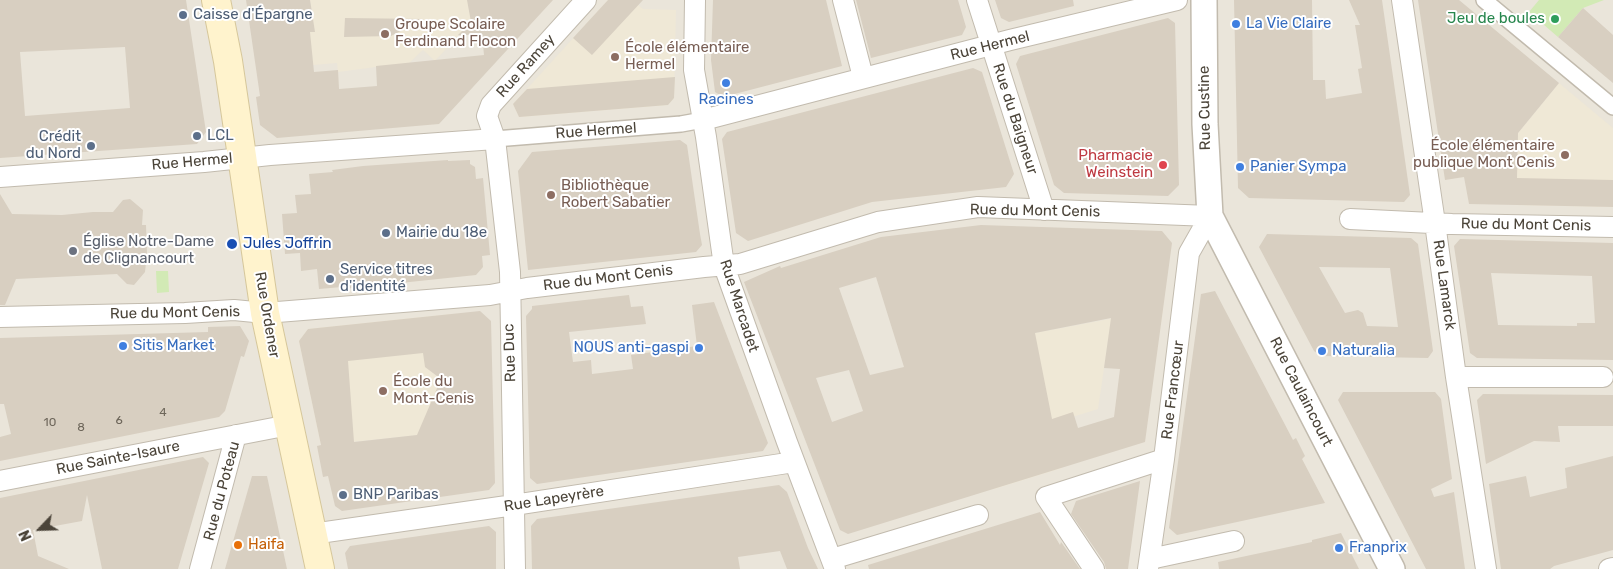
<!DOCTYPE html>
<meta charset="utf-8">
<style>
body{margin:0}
#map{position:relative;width:1613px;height:569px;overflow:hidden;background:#f6f3ec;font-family:Rubik,sans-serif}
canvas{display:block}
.north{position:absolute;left:15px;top:504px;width:50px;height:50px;-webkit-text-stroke:4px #fff;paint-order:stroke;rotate:246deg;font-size:14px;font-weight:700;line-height:20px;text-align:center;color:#4b4439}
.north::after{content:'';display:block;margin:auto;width:18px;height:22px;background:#4b4439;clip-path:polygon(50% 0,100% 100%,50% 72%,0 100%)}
</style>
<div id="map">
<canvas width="1613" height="569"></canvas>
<div class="north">N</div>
</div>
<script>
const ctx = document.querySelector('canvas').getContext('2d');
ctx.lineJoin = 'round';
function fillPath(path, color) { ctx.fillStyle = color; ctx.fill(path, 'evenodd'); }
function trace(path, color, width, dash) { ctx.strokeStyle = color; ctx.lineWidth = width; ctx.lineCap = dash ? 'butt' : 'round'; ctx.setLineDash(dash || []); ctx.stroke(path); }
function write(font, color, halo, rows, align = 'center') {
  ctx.font = font + ' Rubik,sans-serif'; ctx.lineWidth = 4; ctx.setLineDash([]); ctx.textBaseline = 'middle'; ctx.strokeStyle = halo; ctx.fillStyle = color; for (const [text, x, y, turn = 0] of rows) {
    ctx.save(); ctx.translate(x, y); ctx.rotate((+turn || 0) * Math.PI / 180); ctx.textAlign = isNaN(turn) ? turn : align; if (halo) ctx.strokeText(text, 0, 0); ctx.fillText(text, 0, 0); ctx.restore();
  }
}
const residential = new Path2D(`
 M 0,0 L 1613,0 L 1613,569 L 0,569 Z`);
const education = new Path2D(`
 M 310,0 L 491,0 L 435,61 L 423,50 L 407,65 L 391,65 L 338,72 L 337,63 L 313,65 L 307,18 L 313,18 Z
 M 608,0 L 633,0 L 643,9 L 676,10 L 674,98 L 668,105 L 519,117 L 513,104 Z
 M 1559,83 L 1613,128 L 1613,207 L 1516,205 L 1518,133 Z
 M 1163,309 L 1160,332 L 1108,341 L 1098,409 L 1053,423 L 1062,468 L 994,489 L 957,331 L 1035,333 Z
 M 451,314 L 460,431 L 321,445 L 299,341 L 308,329 Z`);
const green = new Path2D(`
 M 1539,0 L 1604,0 L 1583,8 L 1558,37 L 1529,12 Z
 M 156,271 L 168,271 L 169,292 L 157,293 Z`);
const building = new Path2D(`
 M 0,0 L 186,0 L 206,132 L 197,144 L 0,158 ZM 125,47 L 130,108 L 25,116 L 20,52 Z
 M 246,0 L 310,0 L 315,32 L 310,32 L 314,72 L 338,70 L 339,89 L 377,86 L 376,66 L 484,55 L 482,35 L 458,35 L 471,22 L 467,0 L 553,0 L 439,124 L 277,138 L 260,125 L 256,97 L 260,96 Z
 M 608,0 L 643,0 L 592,55 L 573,38 Z
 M 713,0 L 826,0 L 842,66 L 723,97 L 715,92 L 711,60 Z
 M 856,0 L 958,0 L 966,27 L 962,35 L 871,58 Z
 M 995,0 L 1073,0 L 1074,6 L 1009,22 L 1001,18 Z
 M 1234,0 L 1312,0 L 1313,80 L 1325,80 L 1326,99 L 1362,93 L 1358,69 L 1362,68 L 1355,25 L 1360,25 L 1349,0 L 1382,0 L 1410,195 L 1404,202 L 1249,198 L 1238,188 Z
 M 1418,0 L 1459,0 L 1559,83 L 1518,133 L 1517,178 L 1613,180 L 1613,207 L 1469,204 L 1464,177 L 1445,180 Z
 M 1583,8 L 1613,35 L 1613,83 L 1558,37 Z
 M 345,18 L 424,19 L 391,36 L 344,37 Z
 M 1168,18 L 1175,23 L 1179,185 L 1168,196 L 1064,193 L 1054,185 L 1016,64 L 1020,56 Z
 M 973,68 L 982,72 L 1014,174 L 1006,187 L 872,202 L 748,241 L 736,233 L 722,139 L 727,132 Z
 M 675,77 L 674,98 L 668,105 L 519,117 L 513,104 L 527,89 Z
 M 680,140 L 687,145 L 700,234 L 702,245 L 696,252 L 528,270 L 518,171 L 532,152 Z
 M 448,160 L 448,161 L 470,160 L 470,164 L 475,167 L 476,179 L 483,178 L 490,255 L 482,256 L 483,267 L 476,275 L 343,289 L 342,287 L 319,289 L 317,269 L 301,271 L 300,253 L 285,254 L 282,214 L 297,213 L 295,195 L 311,194 L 309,174 L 333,172 L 332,170 L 363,166 Z
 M 0,194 L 12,214 L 62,215 L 93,212 L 113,212 L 123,200 L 130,199 L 143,210 L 142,225 L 146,225 L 147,253 L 145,272 L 134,285 L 127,284 L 117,274 L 16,279 L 5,305 L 0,305 Z
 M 981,225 L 1162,231 L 1172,243 L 1145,442 L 848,534 L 840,530 L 744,282 L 780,266 L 781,268 L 881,237 ZM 876,277 L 904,367 L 870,375 L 839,288 ZM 1111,318 L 1104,368 L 1120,369 L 1114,417 L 1078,428 L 1073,412 L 1052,419 L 1035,333 ZM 849,370 L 863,411 L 832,422 L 816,378 Z
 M 1267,234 L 1411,238 L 1418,244 L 1433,351 L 1428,358 L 1321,356 L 1314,351 L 1259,247 ZM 1319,267 L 1390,268 L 1398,327 L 1367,326 L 1363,313 L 1358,310 L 1345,313 Z
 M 1460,239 L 1613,243 L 1613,360 L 1477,358 L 1470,353 L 1454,246 ZM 1491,273 L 1592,276 L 1595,323 L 1577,323 L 1577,326 L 1498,325 Z
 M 1215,291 L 1293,440 L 1296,438 L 1305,456 L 1302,459 L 1325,503 L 1177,535 L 1169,528 L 1201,294 Z
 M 629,295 L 631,307 L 643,306 L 646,324 L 569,332 L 573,362 L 591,360 L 592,374 L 633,369 L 631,355 L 697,346 L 692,305 L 714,302 L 768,443 L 763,451 L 537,484 L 530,478 L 526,316 L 532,309 L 532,306 Z
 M 480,311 L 491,321 L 495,483 L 489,490 L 342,511 L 335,506 L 328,476 L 323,477 L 317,446 L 321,445 L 299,341 L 308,329 ZM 423,353 L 425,367 L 441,379 L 417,435 L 354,442 L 348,361 Z
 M 240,326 L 249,341 L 244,357 L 241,356 L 225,411 L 219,417 L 0,461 L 0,437 L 11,434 L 4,404 L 0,404 L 0,338 L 208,332 L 208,327 Z
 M 1343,392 L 1435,392 L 1441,399 L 1452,479 L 1431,489 L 1434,497 L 1454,492 L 1465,569 L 1426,569 L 1338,400 Z
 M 1483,394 L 1613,395 L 1613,426 L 1558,426 L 1560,442 L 1534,441 L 1486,464 L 1477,400 Z
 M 1613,456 L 1613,550 L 1554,566 L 1550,569 L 1501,569 L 1489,484 L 1526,476 L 1530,497 L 1567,488 L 1565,468 Z
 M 203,457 L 209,463 L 178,569 L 102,569 L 87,495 L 82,521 L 33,530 L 38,556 L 69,569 L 0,569 L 0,498 Z
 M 252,476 L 267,476 L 287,569 L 225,569 Z
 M 1140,481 L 1128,569 L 1106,569 L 1104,562 L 1071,514 L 1076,501 Z
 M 779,485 L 787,492 L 808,548 L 818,569 L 787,569 L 780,551 L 738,557 L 740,569 L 532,569 L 531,526 L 537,519 Z
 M 1040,512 L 1060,545 L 1061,542 L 1080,569 L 869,569 L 868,565 Z
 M 489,526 L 496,532 L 496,569 L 348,569 L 345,553 L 350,546 Z
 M 1341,533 L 1359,569 L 1219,569 L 1218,562 L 1312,542 L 1312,540 Z`);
const pedestrian = new Path2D(`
 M 1484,0 L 1613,107
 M 495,139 L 681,124 L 703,120`);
const minor = new Path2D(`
 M 695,0 L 694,70 L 706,137 L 724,266 L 787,442 L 835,569
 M 843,0 L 863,77
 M 977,0 L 1044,210
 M 1402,0 L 1435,223 L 1456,377 L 1486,569
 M 703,120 L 1010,40 L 1177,0
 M 0,177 L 204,162 L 270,155 L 495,139
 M 1350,219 L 1452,224 L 1613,227
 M 0,317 L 185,313 L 234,310 L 265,313 L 490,295 L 527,288 L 704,267 L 740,264 L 878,222 L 978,207 L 1210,216 L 1189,253 L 1164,459 L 1148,569
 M 1456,377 L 1603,377
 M 0,481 L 289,425
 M 312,534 L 514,505 L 794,462
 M 832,559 L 978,515
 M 1150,559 L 1234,541
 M 200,569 L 236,435
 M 515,569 L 510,272 L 495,139 L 487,116 L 491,105 L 586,0
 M 1094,569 L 1046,497 L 1164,459
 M 1609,569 L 1613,568`);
const tertiary = new Path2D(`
 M 1204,0 L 1205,124 L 1210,216 L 1392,569`);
const secondary = new Path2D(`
 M 216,0 L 228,61 L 265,313 L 320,569`);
const markers = [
 [183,15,5,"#5c6f8a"],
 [1555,19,5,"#2e9e5b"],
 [1236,24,5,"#3f7fe0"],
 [385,34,5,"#8d6e63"],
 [615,57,5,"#8d6e63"],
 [726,83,5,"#3f7fe0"],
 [197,136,5,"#5c6f8a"],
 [91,146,5,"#5c6f8a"],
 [1565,155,5,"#8d6e63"],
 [1163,165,5,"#e0444e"],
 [1240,167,5,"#3f7fe0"],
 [551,195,5,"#8d6e63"],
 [386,233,5,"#5c6f8a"],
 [232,244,6,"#1a4fb4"],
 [73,251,5,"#6b7280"],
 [330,279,5,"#5c6f8a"],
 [123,346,5,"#3f7fe0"],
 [699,348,5,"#3f7fe0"],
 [1322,351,5,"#3f7fe0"],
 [383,391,5,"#8d6e63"],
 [343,495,5,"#5c6f8a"],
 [238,545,5,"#e8710a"],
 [1339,548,5,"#3f7fe0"]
];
const numberNames = [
 ["4",163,413],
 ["6",119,421],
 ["10",50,423],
 ["8",81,428]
];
const serviceNames = [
 ["Caisse d'Épargne",193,15],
 ["LCL",207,136],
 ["Crédit",81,137,"right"],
 ["du Nord",81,154,"right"],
 ["Mairie du 18e",396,233],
 ["Service titres",340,270],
 ["d'identité",340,287],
 ["BNP Paribas",353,495]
];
const leisureNames = [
 ["Jeu de boules",1545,19]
];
const shopNames = [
 ["La Vie Claire",1246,24],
 ["Racines",726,100,"center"],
 ["Panier Sympa",1250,167],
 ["Sitis Market",133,346],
 ["NOUS anti-gaspi",689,348,"right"],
 ["Naturalia",1332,351],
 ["Franprix",1349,548]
];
const educationNames = [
 ["Groupe Scolaire",395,25],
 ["Ferdinand Flocon",395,42],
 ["École élémentaire",625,48],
 ["Hermel",625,65],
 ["École élémentaire",1555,146,"right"],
 ["publique Mont Cenis",1555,163,"right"],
 ["Bibliothèque",561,186],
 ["Robert Sabatier",561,203],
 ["École du",393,382],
 ["Mont-Cenis",393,399]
];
const streetNames = [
 ["Rue Hermel",990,46,-14],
 ["Rue Ramey",526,66,-48],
 ["Rue Custine",1205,108,-91],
 ["Rue du Baigneur",1015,119,72],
 ["Rue Hermel",596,131,-4],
 ["Rue Hermel",192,162,-5],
 ["Rue du Mont Cenis",1035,211,1],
 ["Rue du Mont Cenis",1526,225,1],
 ["Rue du Mont Cenis",608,278,-7],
 ["Rue Lamarck",1444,285,82],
 ["Rue Marcadet",739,306,72],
 ["Rue du Mont Cenis",175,313,-1],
 ["Rue Ordener",267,315,80],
 ["Rue Duc",510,353,-92],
 ["Rue Francœur",1173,390,-83],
 ["Rue Caulaincourt",1301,392,63],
 ["Rue Sainte-Isaure",118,458,-11],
 ["Rue du Poteau",222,491,-75],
 ["Rue Lapeyrère",554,499,-9]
];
const healthNames = [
 ["Pharmacie",1153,156],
 ["Weinstein",1153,173]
];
const worshipNames = [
 ["Église Notre-Dame",83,242],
 ["de Clignancourt",83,259]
];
const transitNames = [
 ["Jules Joffrin",243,244]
];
const foodNames = [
 ["Haifa",248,545]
];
fillPath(residential, '#eae5da');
fillPath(education, '#efe8d6');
fillPath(green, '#d2eab5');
fillPath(building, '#d8cfc1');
trace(pedestrian, '#c2bbae', 18);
trace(minor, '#c2bbae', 22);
trace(tertiary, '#c2bbae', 28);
trace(secondary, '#d6c79b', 30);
trace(pedestrian, '#fff', 15);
trace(minor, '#fff', 20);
trace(tertiary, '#fff', 25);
trace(secondary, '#fff3cd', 28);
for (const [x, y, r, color] of markers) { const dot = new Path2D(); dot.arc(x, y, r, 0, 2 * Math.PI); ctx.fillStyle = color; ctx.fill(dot); trace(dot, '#fff', 2); }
write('12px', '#6e675b', null, numberNames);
write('15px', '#4e5e75', '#fff', serviceNames, 'left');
write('15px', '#27864d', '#fff', leisureNames, 'right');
write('15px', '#366cbe', '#fff', shopNames, 'left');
write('15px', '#785e54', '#fff', educationNames, 'left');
write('15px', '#4b4439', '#fff', streetNames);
write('15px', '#be3a42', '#fff', healthNames, 'right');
write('15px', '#5b616d', '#fff', worshipNames, 'left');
write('15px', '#164399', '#fff', transitNames, 'left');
write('15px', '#c56008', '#fff', foodNames, 'left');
</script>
